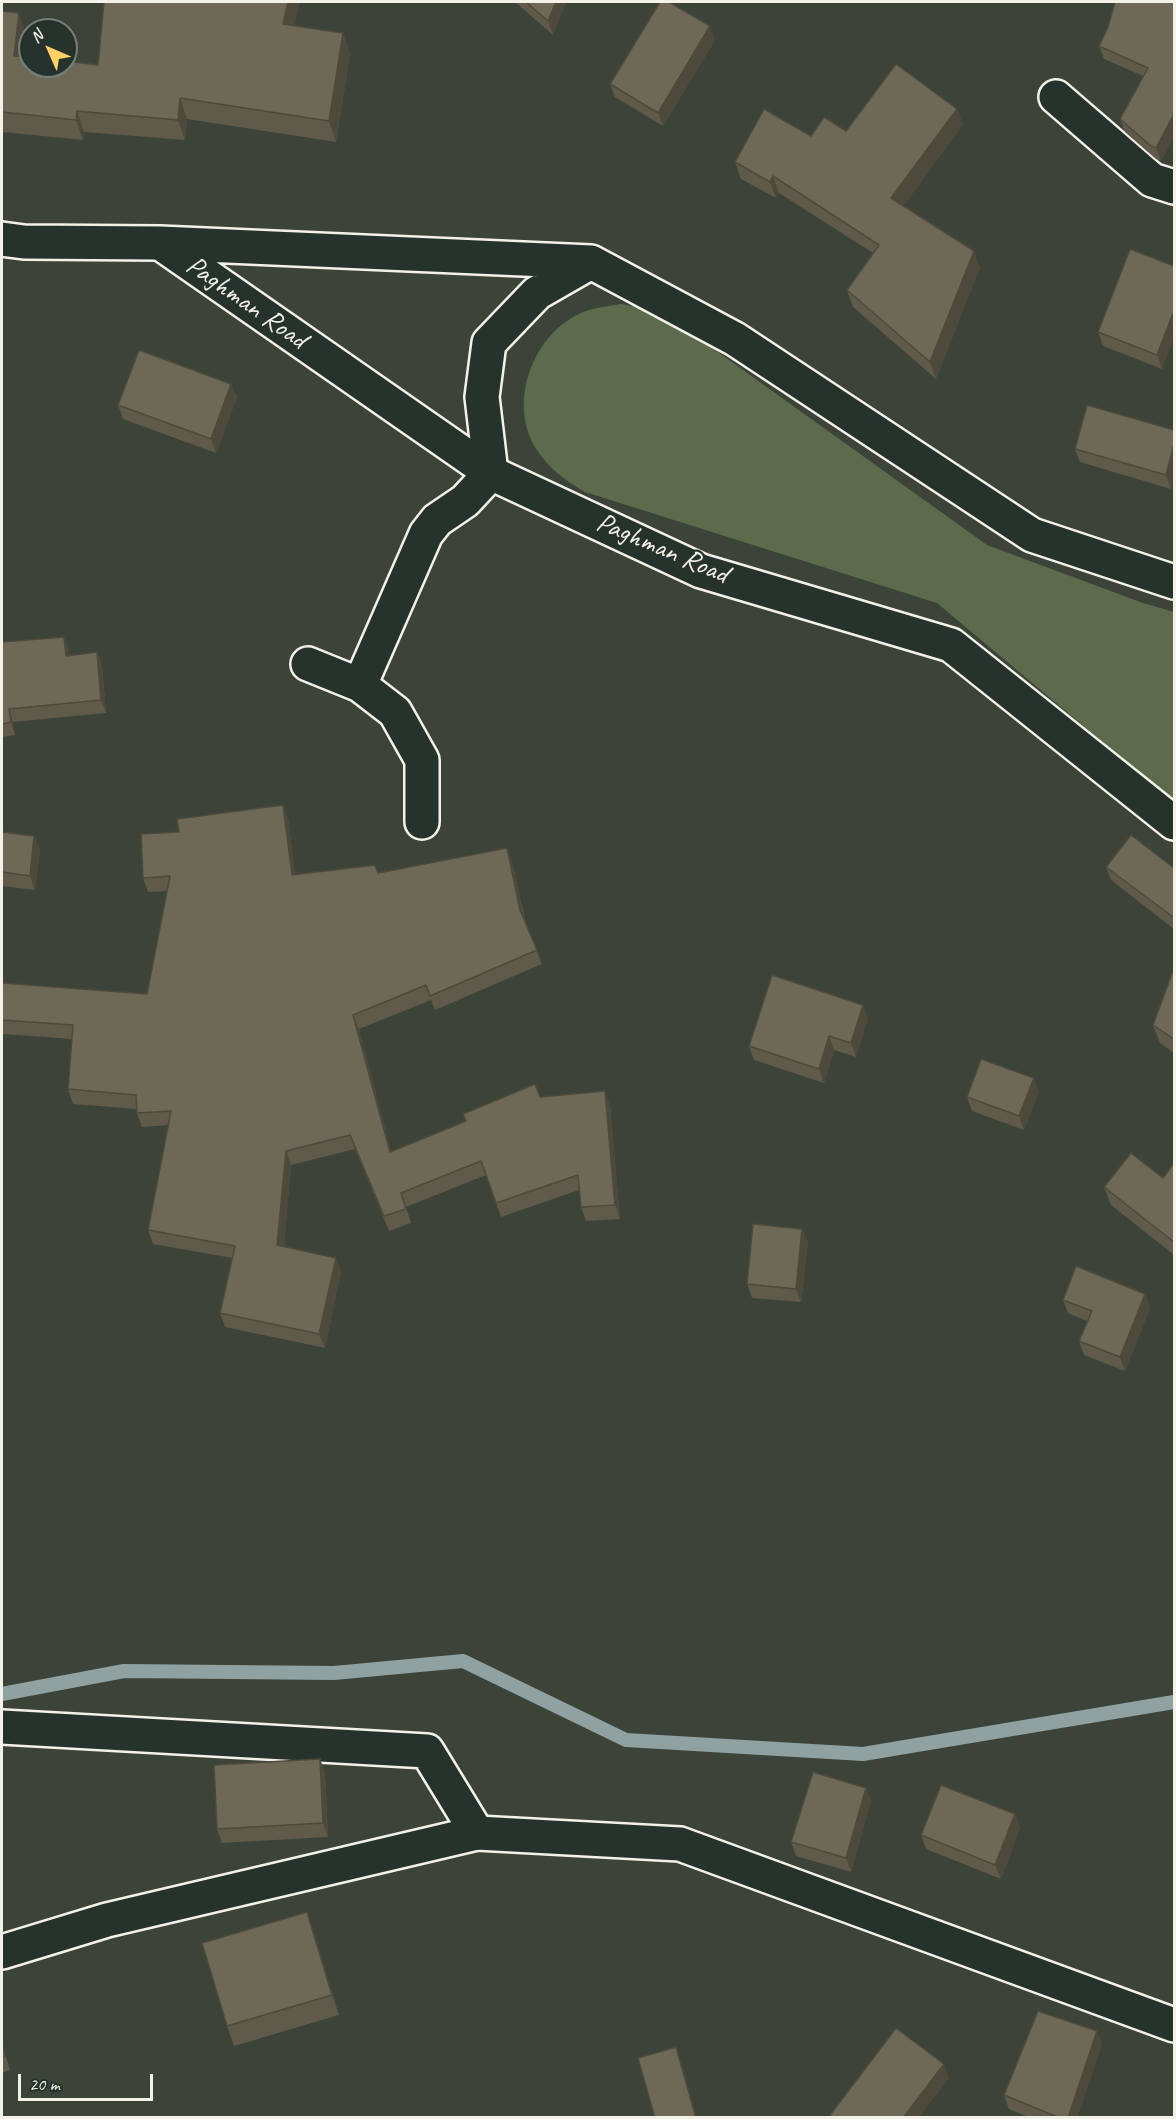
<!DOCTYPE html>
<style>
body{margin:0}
#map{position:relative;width:1176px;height:2119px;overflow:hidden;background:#3c4339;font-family:Caveat,sans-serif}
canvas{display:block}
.frame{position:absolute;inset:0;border:3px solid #f4f1e8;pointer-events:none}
.north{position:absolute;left:18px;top:18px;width:60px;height:60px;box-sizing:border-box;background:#26332d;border:2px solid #787f78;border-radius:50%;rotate:315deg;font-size:16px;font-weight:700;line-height:24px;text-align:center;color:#f4f1e8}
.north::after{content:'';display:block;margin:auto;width:21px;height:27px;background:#ffd166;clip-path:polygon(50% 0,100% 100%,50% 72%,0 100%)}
.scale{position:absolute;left:18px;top:2074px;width:135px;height:27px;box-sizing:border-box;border:3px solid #f4f1e8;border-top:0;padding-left:8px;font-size:18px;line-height:21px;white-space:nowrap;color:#f4f1e8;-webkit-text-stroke:4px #26332d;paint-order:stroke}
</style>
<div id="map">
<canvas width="1176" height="2119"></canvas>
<div class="frame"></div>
<div class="north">N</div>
<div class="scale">20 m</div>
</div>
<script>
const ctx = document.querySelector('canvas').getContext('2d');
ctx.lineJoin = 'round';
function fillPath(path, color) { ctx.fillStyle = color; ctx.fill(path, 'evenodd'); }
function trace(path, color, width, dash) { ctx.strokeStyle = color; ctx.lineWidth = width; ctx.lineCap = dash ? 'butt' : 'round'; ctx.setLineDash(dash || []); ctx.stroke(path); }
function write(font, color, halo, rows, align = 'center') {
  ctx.font = font + ' Caveat,sans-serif'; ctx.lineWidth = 4.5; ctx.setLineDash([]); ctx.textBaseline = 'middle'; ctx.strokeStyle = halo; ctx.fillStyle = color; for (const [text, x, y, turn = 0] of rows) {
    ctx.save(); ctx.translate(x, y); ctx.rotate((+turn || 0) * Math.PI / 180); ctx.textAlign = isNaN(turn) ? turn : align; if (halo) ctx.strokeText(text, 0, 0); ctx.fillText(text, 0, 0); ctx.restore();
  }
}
const green = new Path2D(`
 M 621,304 L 654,310 L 683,327 L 987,545 L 1143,603 L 1174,612 L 1174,802 L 937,603 L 585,492 C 565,480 550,470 537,450 C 505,402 535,327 589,310 C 599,307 610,306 621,304 Z`);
const stream = new Path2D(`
 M 2,1694 L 124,1671 L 334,1673 L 463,1661 L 626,1740 L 863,1754 L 1174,1702`);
const street = new Path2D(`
 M 1056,97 L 1152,180 L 1174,187
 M 308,664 L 360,685 L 395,712 L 422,760 L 422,822
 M 360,685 L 426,534 L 437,520 L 465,501 L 491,473
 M 2,1727 L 427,1751 L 477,1833`);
const secondary = new Path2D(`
 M 2,239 L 24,242 L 160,243 L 591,262 L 735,339 L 1032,535 L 1174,582
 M 160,243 L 491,473 L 701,571 L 951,645 L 1174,823
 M 491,473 L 482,397 L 489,343 L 537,293 L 591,262
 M 2,1952 L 107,1920 L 477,1833 L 680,1844 L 1174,2025`);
const wall = new Path2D(`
 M 300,2 L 294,26 L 343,33 L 350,54 L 336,142 L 187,119 L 185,140 L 84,132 L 83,140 L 2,132 L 2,11 L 26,34 L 24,57 L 98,65 Z
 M 515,2 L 566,2 L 553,35 Z
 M 1174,2 L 1174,135 L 1161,161 L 1156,159 L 1125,132 L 1120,119 L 1143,76 L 1104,59 L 1099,46 L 1108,27 Z
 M 715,40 L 663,126 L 615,97 L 610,84 Z
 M 957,109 L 963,125 L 903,206 L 980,267 L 936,379 L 853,307 L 847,290 L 873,253 L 779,193 L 776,198 L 741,179 L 735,162 L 811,136 L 846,131 Z
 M 1174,266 L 1162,369 L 1103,346 L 1098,332 Z
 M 231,384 L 237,397 L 216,453 L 123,419 L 118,405 Z
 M 1174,430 L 1171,489 L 1080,462 L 1075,449 Z
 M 2,642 L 69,649 L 69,655 L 97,652 L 102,665 L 106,713 L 13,722 L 15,735 L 2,737 Z
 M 283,805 L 288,819 L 295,875 L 378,873 L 512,862 L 525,920 L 542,964 L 435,1010 L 431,1000 L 359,1029 L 391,1151 L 540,1097 L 610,1105 L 620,1219 L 586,1221 L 581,1207 L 579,1190 L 501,1217 L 486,1175 L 406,1207 L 411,1223 L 389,1231 L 355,1149 L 291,1165 L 284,1246 L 336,1258 L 341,1272 L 325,1348 L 225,1327 L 220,1313 L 232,1258 L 153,1244 L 148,1230 L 169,1125 L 142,1127 L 137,1113 L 136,1109 L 73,1104 L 68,1089 L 72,1039 L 2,1034 L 2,983 L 147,994 L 167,891 L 148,892 L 143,878 L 179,832 Z
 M 2,832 L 34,836 L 40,850 L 35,890 L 2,886 Z
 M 1106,867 L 1174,868 L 1174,929 L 1111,880 Z
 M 1174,968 L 1174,1053 L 1160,1043 L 1153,1025 Z
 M 868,1018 L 856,1057 L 834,1050 L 824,1083 L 754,1060 L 749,1046 Z
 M 1039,1092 L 1024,1130 L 972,1111 L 967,1097 Z
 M 1174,1163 L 1174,1255 L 1111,1205 L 1104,1187 L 1163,1178 Z
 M 802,1229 L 808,1242 L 801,1302 L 752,1298 L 747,1284 Z
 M 1145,1294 L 1150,1308 L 1125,1371 L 1084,1355 L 1079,1341 L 1087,1321 L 1068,1313 L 1063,1300 Z
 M 320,1759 L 325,1773 L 328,1837 L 222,1843 L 217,1829 Z
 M 866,1788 L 871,1801 L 851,1872 L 796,1856 L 791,1842 Z
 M 1015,1814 L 1020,1828 L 1001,1879 L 926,1849 L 921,1835 Z
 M 314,1932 L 339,2015 L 234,2046 L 227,2026 Z
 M 2,2043 L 10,2070 L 2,2073 Z
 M 1102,2044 L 1077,2118 L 1031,2118 L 1009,2109 L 1004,2095 Z`);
const shadedWall = new Path2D(`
 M 288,2 L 300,2 L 290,44 L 283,24 Z
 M 556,2 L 566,2 L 553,35 L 548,21 Z
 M 19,13 L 26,34 L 22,76 L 14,56 Z
 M 710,26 L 715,40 L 663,126 L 658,113 Z
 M 343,33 L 350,54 L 336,142 L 329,121 Z
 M 180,98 L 187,119 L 185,140 L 178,120 Z
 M 957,109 L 963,125 L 897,215 L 891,198 Z
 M 77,111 L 84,132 L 83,140 L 76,120 Z
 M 1174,114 L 1174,135 L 1161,161 L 1156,148 Z
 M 773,176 L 779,193 L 776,198 L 770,182 Z
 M 974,251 L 980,267 L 936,379 L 930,362 Z
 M 1174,311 L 1174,338 L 1162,369 L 1157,355 Z
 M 231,384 L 237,397 L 216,453 L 211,439 Z
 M 1174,444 L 1174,476 L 1171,489 L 1166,475 Z
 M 64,637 L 69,649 L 70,668 L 66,656 Z
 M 97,652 L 102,665 L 106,713 L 101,700 Z
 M 9,709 L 13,722 L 15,735 L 11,722 Z
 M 283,805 L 288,819 L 297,889 L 292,875 Z
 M 34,836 L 40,850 L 35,890 L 30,876 Z
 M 507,848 L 512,862 L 525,924 L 520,910 Z
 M 863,1005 L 868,1018 L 856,1057 L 851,1043 Z
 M 353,1015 L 359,1029 L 395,1166 L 390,1152 Z
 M 829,1036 L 834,1050 L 824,1083 L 819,1069 Z
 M 1034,1078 L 1039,1092 L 1024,1130 L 1019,1116 Z
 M 605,1091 L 610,1105 L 620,1219 L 615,1205 Z
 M 286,1151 L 291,1165 L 283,1259 L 277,1245 Z
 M 802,1229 L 808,1242 L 801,1302 L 796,1289 Z
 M 336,1258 L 341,1272 L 325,1348 L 319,1334 Z
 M 1145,1294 L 1150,1308 L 1125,1371 L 1120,1357 Z
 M 320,1759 L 325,1773 L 328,1837 L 323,1823 Z
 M 866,1788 L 871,1801 L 851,1872 L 846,1858 Z
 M 1015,1814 L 1020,1828 L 1001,1879 L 995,1865 Z
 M 307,1912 L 314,1932 L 339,2015 L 332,1995 Z
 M 1097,2031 L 1102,2044 L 1077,2118 L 1068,2118 Z
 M 676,2047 L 681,2060 L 697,2118 L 696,2118 Z
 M 944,2064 L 949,2078 L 919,2118 L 903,2118 Z`);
const building = new Path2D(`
 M 104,2 L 288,2 L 283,24 L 343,33 L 329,121 L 180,98 L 178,120 L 77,111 L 76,120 L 2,112 L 2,11 L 19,13 L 14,56 L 30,57 L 30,66 L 66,66 L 66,61 L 98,65 Z
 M 526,2 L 556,2 L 548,21 Z
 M 660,2 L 669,2 L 710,26 L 658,113 L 610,84 Z
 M 1115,2 L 1174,2 L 1174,114 L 1156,148 L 1151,146 L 1120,119 L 1148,68 L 1099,46 L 1108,27 Z
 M 896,64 L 957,109 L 891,198 L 974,251 L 930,362 L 847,290 L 879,245 L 773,176 L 770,182 L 735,162 L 764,109 L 811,136 L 824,117 L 846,131 Z
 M 1130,249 L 1174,266 L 1174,311 L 1157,355 L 1098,332 Z
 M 139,350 L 231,384 L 211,439 L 118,405 Z
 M 1087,405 L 1174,430 L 1174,444 L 1166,475 L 1075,449 Z
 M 64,637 L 66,656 L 97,652 L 101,700 L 9,709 L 11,722 L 2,724 L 2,642 Z
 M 283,805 L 292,875 L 375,865 L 378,873 L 507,848 L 520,910 L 537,950 L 430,996 L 426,985 L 353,1015 L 390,1152 L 466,1121 L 463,1114 L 535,1084 L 540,1097 L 605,1091 L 615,1205 L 581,1207 L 578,1175 L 496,1203 L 481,1161 L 401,1193 L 406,1209 L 384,1216 L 350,1135 L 286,1151 L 277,1245 L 336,1258 L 319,1334 L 220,1313 L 235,1246 L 148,1230 L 171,1111 L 137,1113 L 136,1095 L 68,1089 L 73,1025 L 2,1020 L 2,983 L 147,994 L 170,876 L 143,878 L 141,834 L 179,832 L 177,819 Z
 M 2,832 L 34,836 L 30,876 L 2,872 Z
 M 1131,835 L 1174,868 L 1174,915 L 1173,917 L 1106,867 Z
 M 1174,968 L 1174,1039 L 1153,1025 Z
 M 772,975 L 863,1005 L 851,1043 L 829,1036 L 819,1069 L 749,1046 Z
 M 981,1059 L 1034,1078 L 1019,1116 L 967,1097 Z
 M 1131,1153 L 1163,1178 L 1174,1163 L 1174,1242 L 1104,1187 Z
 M 753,1224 L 802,1229 L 796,1289 L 747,1284 Z
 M 1076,1266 L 1145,1294 L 1120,1357 L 1079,1341 L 1092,1311 L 1063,1300 Z
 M 320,1759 L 323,1823 L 217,1829 L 214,1765 Z
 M 813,1772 L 866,1788 L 846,1858 L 791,1842 Z
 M 941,1785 L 1015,1814 L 995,1865 L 921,1835 Z
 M 307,1912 L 332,1995 L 227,2026 L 202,1943 Z
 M 1038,2011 L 1097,2031 L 1068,2118 L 1060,2118 L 1004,2095 Z
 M 896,2028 L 944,2064 L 903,2118 L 834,2118 L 830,2115 Z
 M 2,2044 L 5,2056 L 2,2057 Z
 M 676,2047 L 696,2118 L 655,2118 L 638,2058 Z`);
const streetNames = [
 ["Paghman Road",246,303,35],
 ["Paghman Road",662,549,23]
];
fillPath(green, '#5e6a4c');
trace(stream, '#8fa1a1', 14);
trace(street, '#f4f1e8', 38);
trace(secondary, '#f4f1e8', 38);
trace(street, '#26332d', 33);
trace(secondary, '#26332d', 33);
fillPath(wall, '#5f5a4a');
fillPath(shadedWall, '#4d4a3c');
fillPath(building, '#6e6956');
trace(building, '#4d4a3c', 1.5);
write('28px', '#f4f1e8', '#26332d', streetNames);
</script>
